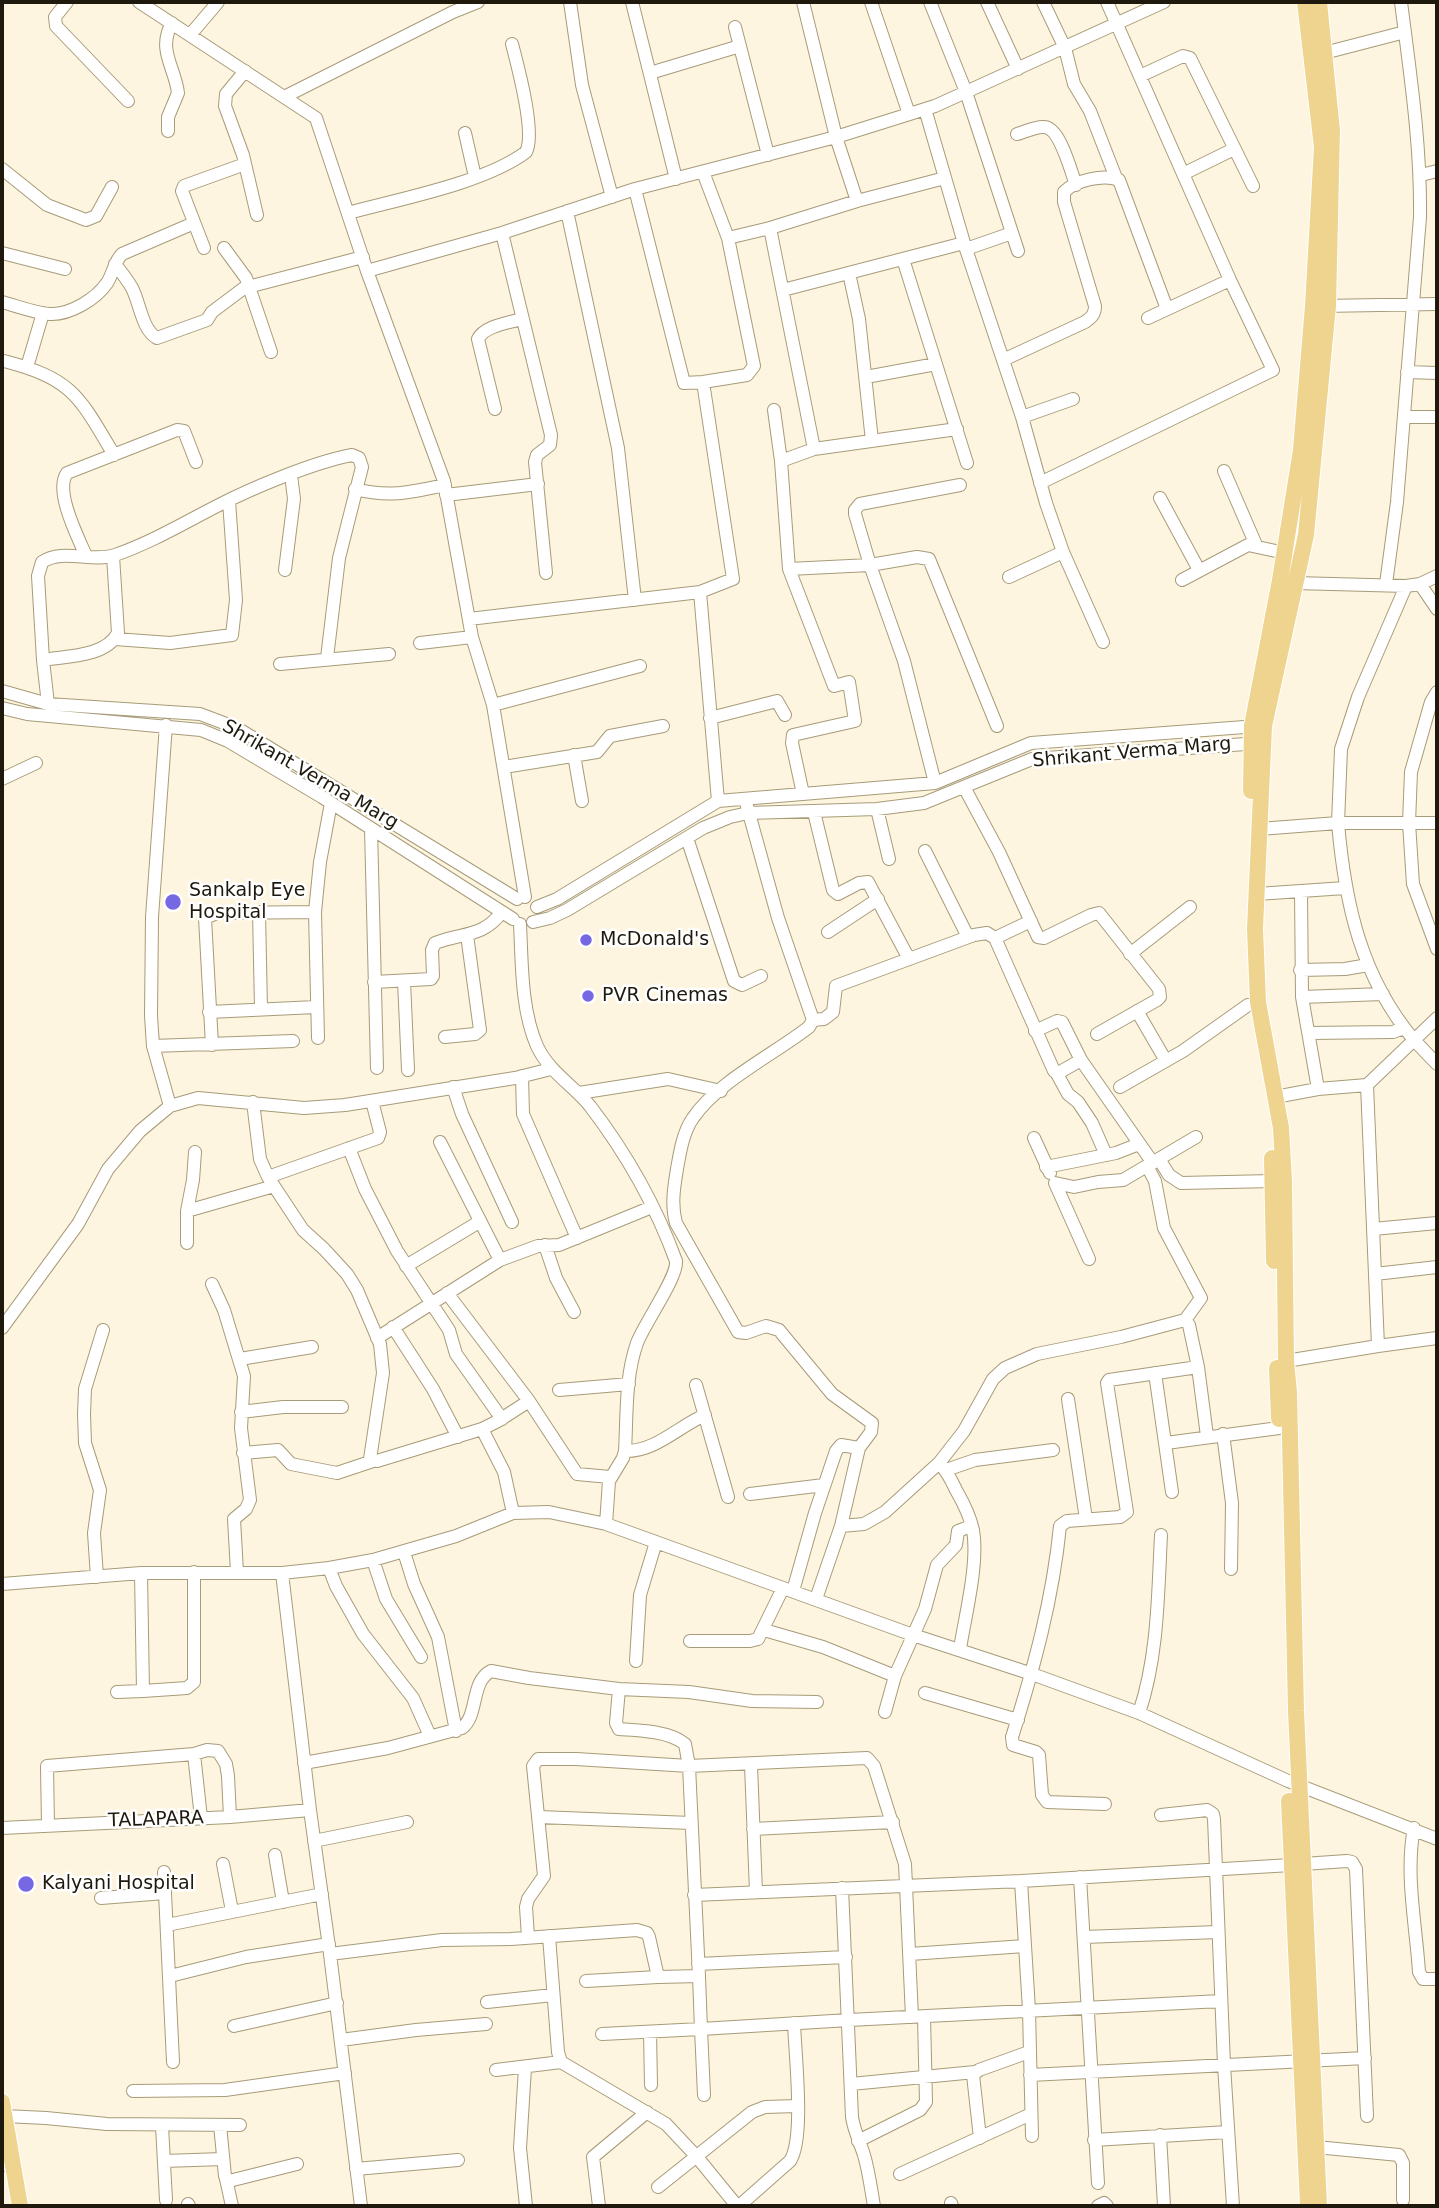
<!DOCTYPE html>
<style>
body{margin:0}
#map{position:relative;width:1439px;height:2208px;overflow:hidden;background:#fdf5df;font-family:"DejaVu Sans",sans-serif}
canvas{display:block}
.frame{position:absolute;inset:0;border:4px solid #1e190c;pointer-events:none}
</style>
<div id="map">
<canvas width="1439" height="2208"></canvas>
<div class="frame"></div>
</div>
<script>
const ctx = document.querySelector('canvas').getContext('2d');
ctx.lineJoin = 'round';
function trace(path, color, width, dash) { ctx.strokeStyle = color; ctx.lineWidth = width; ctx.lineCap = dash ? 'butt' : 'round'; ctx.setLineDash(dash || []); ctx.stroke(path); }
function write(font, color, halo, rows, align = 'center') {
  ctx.font = font + ' "DejaVu Sans",sans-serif'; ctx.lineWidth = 5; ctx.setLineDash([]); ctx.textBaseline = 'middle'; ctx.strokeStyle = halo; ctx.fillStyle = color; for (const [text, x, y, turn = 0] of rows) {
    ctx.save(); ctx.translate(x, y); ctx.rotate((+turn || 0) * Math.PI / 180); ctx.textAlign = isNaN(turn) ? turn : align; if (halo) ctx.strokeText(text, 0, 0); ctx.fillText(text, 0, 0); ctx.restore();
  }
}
const minor = new Path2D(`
 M 67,2 L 55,17 L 56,26 L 128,101
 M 139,2 L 316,118 L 367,271 L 444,481 L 472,637 L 493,705 L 525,897
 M 570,2 L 582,85 L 612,197
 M 632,2 L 676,179
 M 871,2 L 909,114
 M 930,2 L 966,92 L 1018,251
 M 987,2 L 1018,69
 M 1043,2 L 1065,48 L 1074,84 L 1090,111 L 1116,178
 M 735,27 L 768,155
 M 190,35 L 218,2
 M 1324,53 L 1405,32
 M 245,71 L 226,94 L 225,106 L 243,155 L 257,215
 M 650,73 L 740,46
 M 1140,76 L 1183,56 L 1190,58 L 1253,186
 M 284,97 L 453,12 L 478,2
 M 925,109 L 964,243 L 1022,417 L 1046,503 L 1063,552 L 1103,642
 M 168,131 L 168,117 L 178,93 C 175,67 157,50 172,23
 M 465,133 L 475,177
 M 1017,134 C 1025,132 1036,126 1044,127 C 1060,127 1071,172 1076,185
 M 2,169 L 47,205 L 86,220 L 96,216 L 112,187
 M 703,172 L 728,238 L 770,228 L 814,449 L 781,461 L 789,569 L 834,686 L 849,682 L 855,721 L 793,735 L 792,743 L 803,794
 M 1183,174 L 1234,149
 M 1421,175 L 1437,171
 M 635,189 L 684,383 L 703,382 L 733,579 L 700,592 L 718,801
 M 857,201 L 945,178
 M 567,211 L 618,448 L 635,600
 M 348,213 C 399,199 485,183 526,152 C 536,133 518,67 512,44
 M 770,228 L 857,201 L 836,137 L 803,2
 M 502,233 L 551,435 L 550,445 L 537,455 L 535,462 L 546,573
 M 204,248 L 182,191 L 184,186 L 245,164
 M 224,248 L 246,278 L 271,352
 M 966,249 L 1012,233
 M 2,253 L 65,269
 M 903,259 L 967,463
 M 115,264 C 121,272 127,279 132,288 C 140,303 142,330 157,338 L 207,320 L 212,312 L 244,288 L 363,257
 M 367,271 L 502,233 L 635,189 L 836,137 L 935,106 L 1164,2
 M 849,273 L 859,319 L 872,441
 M 783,290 L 964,243
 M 2,302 C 17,306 34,313 50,314 C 70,315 96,299 107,283 C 113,274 114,262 122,254 L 194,223
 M 1322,306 L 1437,304
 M 1148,318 L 1230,280
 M 1003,360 L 1085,322 C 1092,317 1095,314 1095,306 L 1064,202 L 1064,192 C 1075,180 1104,174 1119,180 L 1167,309
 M 4,361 C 73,379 79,396 114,455
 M 27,367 L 43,313
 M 1407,372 L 1437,373
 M 866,377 L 936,364
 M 703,382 L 747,375 L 754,366 L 728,238
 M 495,409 L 478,339 C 484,326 508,323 522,319
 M 774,410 L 781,461
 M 1022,417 L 1073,399
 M 1404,417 L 1437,417
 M 814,449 L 957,429
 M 1224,471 L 1256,545
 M 1040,483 L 1273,370 L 1230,280 L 1107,2
 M 960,485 L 860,504 L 855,510 L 855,514 L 870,565 L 917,557 L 929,559 L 997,726
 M 355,489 C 391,498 410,492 445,485
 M 446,495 L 538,484
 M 1160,498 L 1199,570
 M 86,556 C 78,537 54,491 67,473 L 177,430 L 184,431 L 196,462
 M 789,569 L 870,565 L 904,661 L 935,783
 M 285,570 L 294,499 L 291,475
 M 1009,577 L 1063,552
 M 1182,580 L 1248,545 L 1285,553
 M 1295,583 L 1406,586 L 1420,584 L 1437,576
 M 1386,584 L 1397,502 L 1420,217 C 1421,144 1410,73 1401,2
 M 1420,584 L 1437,609
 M 1406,586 L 1358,697 L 1341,749 L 1338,823 L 1437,823
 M 469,619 L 700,592
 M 115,639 L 170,643 L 232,635 L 236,600 L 229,501
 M 420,643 L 472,637
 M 43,660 C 66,656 106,657 118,633 L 113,556
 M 280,664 L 389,654
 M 2,691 L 48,704 L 200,714 L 237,728 L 517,899
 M 1437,692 L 1431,702 L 1411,772 L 1409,823 L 1413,884 L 1437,949
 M 48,704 L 43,660 L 38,576 L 42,562 C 63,548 92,563 115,555 C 150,543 184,523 217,506 C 252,488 314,462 352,455 L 359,458 L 362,467 L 339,558 L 327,658
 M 493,705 L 640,666
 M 2,708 L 27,714 L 201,730 L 228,741 L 322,797 L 513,919
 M 710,718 L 777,701 L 785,715
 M 166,725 L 152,917 L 151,1016 L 153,1046 L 170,1106
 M 574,755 L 582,801
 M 504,767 L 597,752 L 610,736 L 663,726
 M 2,779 L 36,763
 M 964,787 L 999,852 L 1038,937 L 1044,938 L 1091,915 L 1099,913 L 1159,989 L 1160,997 L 1157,1000 L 1097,1034
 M 747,806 L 778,918 L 813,1020
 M 877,809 L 889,859
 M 814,812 L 833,890 L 838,894 L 859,883 L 868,882 L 909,959
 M 371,829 L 377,1068
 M 1259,829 L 1338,823 C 1345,904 1361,977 1414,1040 L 1437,1018
 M 687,838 L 734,981 L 742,985 L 761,976
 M 925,851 L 968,937
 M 1301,892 L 1302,997 L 1318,1089
 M 1257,894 L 1345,888
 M 537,907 L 557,899 L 718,801 L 935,783 L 1031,743 L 1258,726
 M 259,912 L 261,1009
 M 533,922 L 550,918 L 567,910 L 703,828 L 730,817 L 748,813 L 877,809 L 924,803 L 1032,759 L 1260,743
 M 520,924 C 522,963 521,1010 537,1046 C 549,1072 573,1085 590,1106 C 626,1153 656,1206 676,1261 C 678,1277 645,1322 637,1343 C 625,1377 627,1416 625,1451 L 623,1458 L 609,1481 L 606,1524
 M 828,932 L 878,899
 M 995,938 L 1031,921
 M 1130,954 L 1190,907
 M 1300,970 L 1345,969 L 1368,965
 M 404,981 L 408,1070
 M 374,982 L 431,979 L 433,976 L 432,950 L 435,943 C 463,932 482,938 502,912
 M 1302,997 L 1383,994
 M 1137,1011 L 1166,1061
 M 209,1012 L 316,1007
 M 813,1020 L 809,1027 C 776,1053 717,1082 693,1118 C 683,1132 680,1152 677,1169 C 674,1187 671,1205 676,1223 L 738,1332 L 746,1333 L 766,1326 L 779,1330 L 832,1394 L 872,1423 L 871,1432 L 859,1448 L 841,1526 L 816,1599
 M 813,1020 L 824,1019 L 833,1012 L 836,986 L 974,935 L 987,933 L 995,938 L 1054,1071 L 1060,1072 L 1081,1060
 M 1035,1031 L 1057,1021 L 1062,1022 L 1081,1060 L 1153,1163
 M 1309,1033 L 1393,1032 L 1404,1028
 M 445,1037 L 475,1034 L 480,1030 L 467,935
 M 318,1038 L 315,912 L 320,862 L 331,803
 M 212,1045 L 205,918 L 217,913 L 315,912
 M 153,1046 L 293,1041
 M 1056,1072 L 1068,1094 L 1078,1102 L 1092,1123 L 1106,1155
 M 522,1076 L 523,1114 L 577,1238
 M 1367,1085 L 1414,1040 L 1437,1064
 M 453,1087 L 462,1114 L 512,1222
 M 1120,1087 L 1183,1051 L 1248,1005
 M 579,1093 L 668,1079 L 721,1091
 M 1275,1097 L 1318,1089 L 1367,1085 L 1378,1346 L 1286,1361
 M 253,1102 L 260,1159 L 268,1177 L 303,1230 L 324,1249 L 347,1274 L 357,1290 L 380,1344 L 383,1373 L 370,1459 L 377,1461 L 482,1429 L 498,1421 L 529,1401
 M 1034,1138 L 1050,1173
 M 440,1142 L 500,1260
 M 349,1148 L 365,1189 L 397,1251 L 449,1330 L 456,1354 L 502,1419
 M 1159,1159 L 1169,1175 L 1181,1183 L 1273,1181
 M 1147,1166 L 1155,1181 L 1164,1228 L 1201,1298 L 1185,1320
 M 1046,1167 L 1116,1153 L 1139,1144
 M 268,1177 L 378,1138 L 380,1132 L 372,1101
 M 187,1211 L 193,1180 L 195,1152
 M 1373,1229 L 1437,1223
 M 187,1243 L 187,1211 L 274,1186
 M 545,1245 L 556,1278 L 574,1312
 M 1089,1259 L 1055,1183 L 1074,1187 L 1098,1182 L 1123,1180 L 1196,1137
 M 406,1266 L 479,1222
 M 1375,1274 L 1437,1267
 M 212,1284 L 224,1310 L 244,1376 L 241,1428 L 250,1500 L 246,1509 L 234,1519 L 237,1572
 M 447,1293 L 529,1401 L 577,1474 L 610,1477
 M 393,1327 L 433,1389 L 458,1437
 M 2,1328 L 78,1224 L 108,1169 L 140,1131 L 170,1106 L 198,1098 L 304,1108 L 345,1105 L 515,1078 L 551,1069
 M 377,1338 L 500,1260 L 538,1246 L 559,1245 L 652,1207
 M 1378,1346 L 1437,1338
 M 240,1359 L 312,1347
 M 1155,1373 L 1172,1492
 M 696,1385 L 728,1497
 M 559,1390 L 629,1384
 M 1068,1399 L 1086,1519
 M 241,1412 L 283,1407 L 342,1407
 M 482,1429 L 504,1472 L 513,1513
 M 1223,1434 L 1232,1503 L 1231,1569
 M 1166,1443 L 1279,1428
 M 625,1451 C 655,1452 679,1426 705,1415
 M 243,1453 L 278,1450 L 291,1464 L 337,1473 L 373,1461
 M 939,1463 C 947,1471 951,1479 956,1490 C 963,1502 970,1516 973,1530 C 979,1563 965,1616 960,1649
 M 946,1470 L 975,1460 L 1053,1450
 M 750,1494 L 824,1485
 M 841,1526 L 864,1524 L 885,1512 L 939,1463 L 964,1431 L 993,1379 L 1005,1368 L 1037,1354 L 1121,1337 L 1185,1320 L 1189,1325 L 1198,1367 L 1207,1436
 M 404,1552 L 414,1584 L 438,1637 L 456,1731
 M 373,1560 L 386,1599 L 421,1657
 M 329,1568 L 336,1586 L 363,1634 L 413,1698 L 430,1736
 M 141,1573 L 143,1691 L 187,1688 L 194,1682 L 194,1572
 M 282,1573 L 310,1810 L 330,1954 L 442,1940 L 511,1939 L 637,1930 L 647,1933 L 649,1937 L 658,1977 L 699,1976 L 701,2029 L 602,2034
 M 97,1577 L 94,1533 L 100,1490 L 85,1443 L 84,1414 L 85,1389 L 103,1330
 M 2,1584 L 141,1573 L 282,1573 L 329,1568 L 373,1560 L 456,1536 L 513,1513 L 549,1512 L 606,1524 L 913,1635 L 1032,1674 L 1139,1713 L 1288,1781 L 1437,1839
 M 793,1591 L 815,1513 L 836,1451 L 841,1445 L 859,1448
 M 764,1630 L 823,1647 L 895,1676
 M 690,1641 L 750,1641 L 758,1639 L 783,1588
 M 636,1661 L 640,1595 L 656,1542
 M 619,1689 L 616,1723 L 619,1729 C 638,1730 670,1731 685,1744 L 689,1766 L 699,1976
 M 117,1692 L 143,1691
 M 925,1693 L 1018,1720
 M 885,1712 L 895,1676 L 925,1609 L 937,1565 L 956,1545 L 958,1531 L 971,1526
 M 1139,1713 C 1158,1657 1158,1594 1161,1535
 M 194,1754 L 201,1818
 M 304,1763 L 388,1748 L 462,1728 C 479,1715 470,1682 491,1671 L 529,1678 L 619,1689 L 689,1692 L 752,1701 L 817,1702
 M 751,1765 L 756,1892
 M 1105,1804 L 1047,1802 L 1042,1795 L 1039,1755 L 1036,1752 L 1013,1745 L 1012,1737 C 1034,1668 1053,1598 1060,1526 L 1067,1521 L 1120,1517 L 1127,1512 L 1107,1383 L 1109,1380 L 1198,1367
 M 1161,1815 L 1207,1810 L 1213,1814 L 1214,1819 L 1224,2065 L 1233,2206
 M 539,1817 L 691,1823
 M 48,1826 L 47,1766 L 194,1754 L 207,1750 L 218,1751 L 226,1764 L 228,1776 L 230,1817
 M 2,1828 L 230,1817 L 310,1810
 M 1414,1828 C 1405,1874 1416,1925 1419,1972 L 1423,1979 L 1437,1979
 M 753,1829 L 893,1822
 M 314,1841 L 407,1822
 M 275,1855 L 283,1902
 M 223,1864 L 232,1911
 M 1303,1864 L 1347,1861 L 1352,1862 L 1356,1869 L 1367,2116
 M 164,1872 L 173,2062
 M 1080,1877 L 1098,2183
 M 1021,1881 L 1029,2010 L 1032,2136
 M 842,1888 L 852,2117 C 854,2131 860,2142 864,2155 C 869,2172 871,2189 874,2206
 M 694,1895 L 1021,1881 L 1291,1865
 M 101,1898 L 165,1893
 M 167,1925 L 322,1894
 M 549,1936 L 558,2052 L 561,2062 L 666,2124 L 697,2157 L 737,2206
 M 528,1937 L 526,1907 L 528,1899 L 544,1876 L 533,1766 L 538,1759 L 576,1759 L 689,1766 L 867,1758 L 874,1766 L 905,1864 L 912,2017
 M 1084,1937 L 1218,1932
 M 330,1954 L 361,2206
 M 910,1954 L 1025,1946
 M 698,1964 L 846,1957
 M 170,1976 L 246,1957 L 329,1944
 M 586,1981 L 658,1977
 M 487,2002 L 553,1995
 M 234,2026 L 337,2003
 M 650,2032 L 651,2085
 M 341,2040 L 416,2030 L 486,2024
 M 525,2068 L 520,2148 L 526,2206
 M 496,2070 L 561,2062
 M 1030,2075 L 1365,2058
 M 851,2084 L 975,2072
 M 133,2091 L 225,2090 L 345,2073
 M 704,2095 L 701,2029 L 849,2020 L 1221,2001
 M 4,2116 L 46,2118 L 107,2124 L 240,2125
 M 220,2125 L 225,2176 L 229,2181 L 297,2164
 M 162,2126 L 166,2200
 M 1160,2135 L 1164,2206
 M 980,2138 L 973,2075 L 979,2070 L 1029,2052
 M 1094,2140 L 1228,2132
 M 858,2141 L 920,2110 L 926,2102 L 924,2017
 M 1316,2147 L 1399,2155 L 1403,2163 L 1403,2200
 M 164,2161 L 223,2159
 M 2,2165 L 3,2165
 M 356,2169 L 458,2160
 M 900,2174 L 1031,2114
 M 226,2179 L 232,2206
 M 658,2187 L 752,2112 L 765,2107 L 797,2106
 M 951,2203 L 952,2206
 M 188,2204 L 189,2206
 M 599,2206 L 593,2157 L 647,2112
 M 739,2206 L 790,2161 C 805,2139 795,2054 794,2023
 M 1098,2206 L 1104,2203 L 1107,2206`);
const major = new Path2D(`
 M 1319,2 L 1332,131 L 1328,306 L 1306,535 L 1264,726 L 1255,929 L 1258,1002 L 1281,1128 L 1284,1181 L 1286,1361 L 1289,1392 L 1296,1711 L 1319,2206
 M 1251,791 L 1252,726 L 1280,580 L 1301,450 L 1313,306 L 1322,147 L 1305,2
 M 1272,1158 L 1274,1261
 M 1277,1368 L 1279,1419
 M 1289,1801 L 1308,2206
 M 2,2102 L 20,2206`);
const markers = [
 [173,902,9,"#7668e3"],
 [586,940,7,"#7668e3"],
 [588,996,7,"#7668e3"],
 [26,1884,9,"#7668e3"]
];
const streetNames = [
 ["Shrikant Verma Marg",1132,753,-5],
 ["Shrikant Verma Marg",310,775,30],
 ["TALAPARA",156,1820,-2]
];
const poiNames = [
 ["Sankalp Eye",189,891],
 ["Hospital",189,913],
 ["McDonald's",600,940],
 ["PVR Cinemas",602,996],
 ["Kalyani Hospital",42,1884]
];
trace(minor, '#a89b79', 14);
trace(major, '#fff', 18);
trace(minor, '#fff', 12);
trace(major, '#eed48f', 16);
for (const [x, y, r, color] of markers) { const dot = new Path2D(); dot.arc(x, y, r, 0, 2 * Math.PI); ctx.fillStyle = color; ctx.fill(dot); trace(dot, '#fff', 2.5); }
write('19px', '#1e190c', '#fff', streetNames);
write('19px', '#1e190c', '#fff', poiNames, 'left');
</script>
